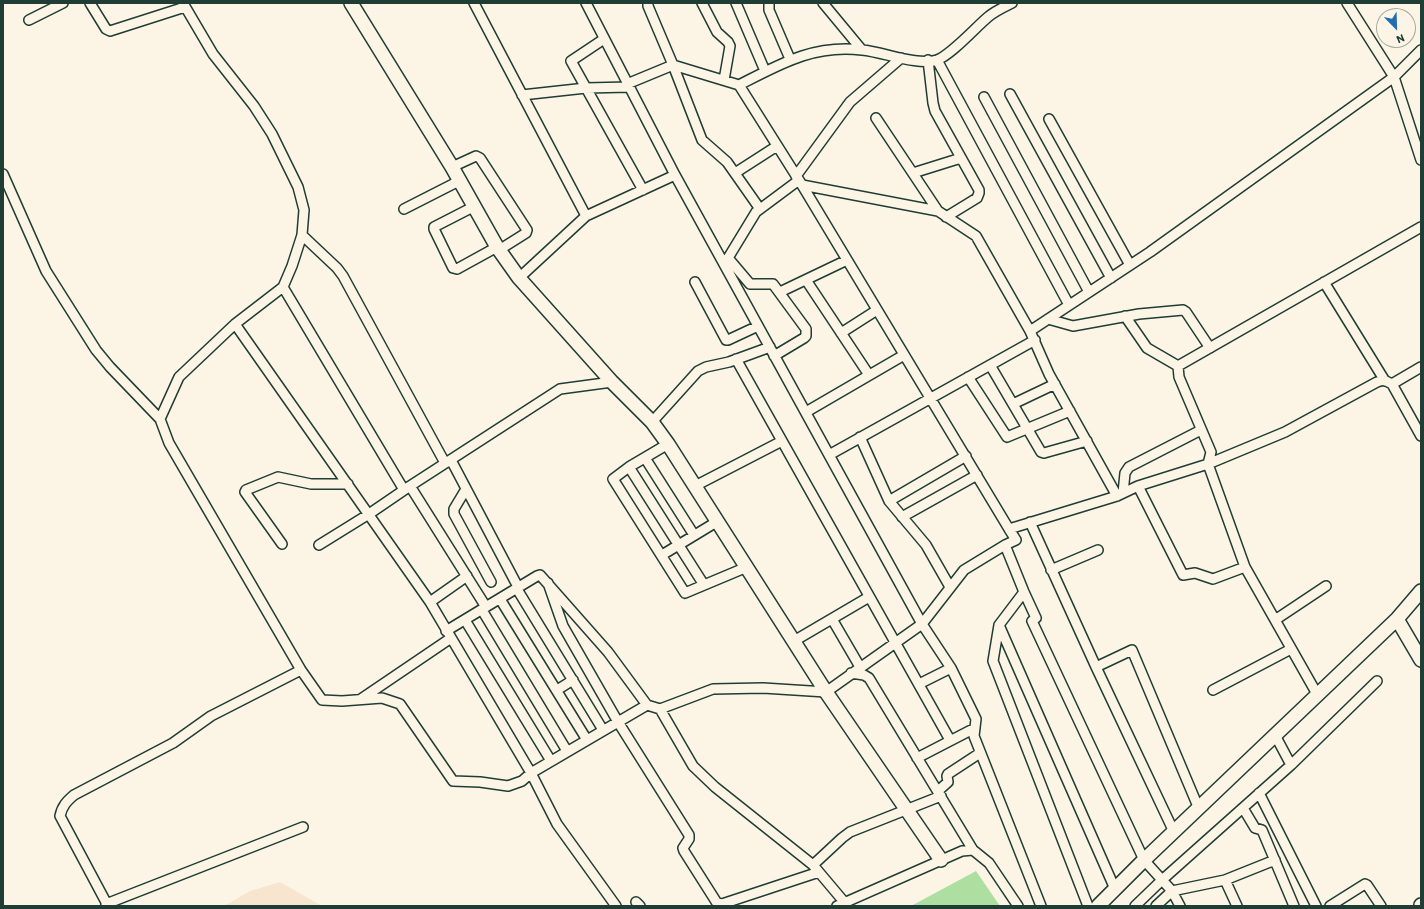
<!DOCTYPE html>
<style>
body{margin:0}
#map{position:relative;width:1424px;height:909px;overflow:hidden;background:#fcf5e5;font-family:Itim,sans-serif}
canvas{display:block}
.frame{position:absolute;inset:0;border:4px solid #1f3d34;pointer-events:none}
.north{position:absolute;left:1376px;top:8px;width:40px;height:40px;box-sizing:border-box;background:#fcf5e5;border:1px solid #a4ab9e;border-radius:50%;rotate:157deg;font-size:11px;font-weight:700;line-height:16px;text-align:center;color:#1f3d34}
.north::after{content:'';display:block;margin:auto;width:14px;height:18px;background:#1f6fb2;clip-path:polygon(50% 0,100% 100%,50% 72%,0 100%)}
</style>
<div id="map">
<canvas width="1424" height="909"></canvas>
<div class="frame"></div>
<div class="north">N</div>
</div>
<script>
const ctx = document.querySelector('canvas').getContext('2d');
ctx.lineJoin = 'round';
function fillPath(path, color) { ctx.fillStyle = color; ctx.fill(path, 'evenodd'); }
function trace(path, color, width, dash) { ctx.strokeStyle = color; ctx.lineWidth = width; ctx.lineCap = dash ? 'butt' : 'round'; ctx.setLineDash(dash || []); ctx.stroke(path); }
const built = new Path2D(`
 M 280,882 L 322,906 L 224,906 L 250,891 Z`);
const green = new Path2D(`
 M 976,871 L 1000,906 L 911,906 Z`);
const street = new Path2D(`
 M 90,3 L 106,29 L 110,31 L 185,7
 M 183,3 L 213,54 L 254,106 L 272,134 L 298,187 L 304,210 L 302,235 L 292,266 L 283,287 L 235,324 L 179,377 L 160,419 L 169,443 L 301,670 L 322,700 L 342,701 L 382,698 L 400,704 L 453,781 L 480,782 L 508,786 L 522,781 L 531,773 L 647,705 L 660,709 L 713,689 L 763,688 L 826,692 L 922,624 L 964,570 L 1005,545 L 1016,540 L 1009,529 L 1117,496 L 1138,486 L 1208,464 L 1285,432 L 1377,382 L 1384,380 L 1392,384 L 1421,436
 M 474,3 L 586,216
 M 586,3 L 675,175 L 922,624 L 951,668 L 976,719 L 974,736 L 1041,906
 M 648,3 L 648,6 L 673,65 L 702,140 L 727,162 L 760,209
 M 702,3 L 717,32 L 728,42 L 730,46 L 724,80
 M 736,3 L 765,71
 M 769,3 L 769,10 L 790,59
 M 823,3 L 862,50
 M 1347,3 L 1394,77 L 1421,160
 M 29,20 L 63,3
 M 604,39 L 571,61 L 643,190
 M 928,60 L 933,103 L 935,111 L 979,190 L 979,193 L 977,198 L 946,217
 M 937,60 L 1069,305
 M 627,84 L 673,65 L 739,85 L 802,185 L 1009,529
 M 739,85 C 780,64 814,44 862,50 C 884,52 917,66 937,60 C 951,55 976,27 988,17 C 995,11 1004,7 1012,3
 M 1010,94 L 1111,278
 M 522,95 L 586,88 L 629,87
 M 984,97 L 1089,292
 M 876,118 L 938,211
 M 1049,119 L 1130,265
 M 452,167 L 476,156 L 480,158 L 527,230 L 526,233 L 499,250
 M 735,173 L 777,146
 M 913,173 L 961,158
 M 3,174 L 46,271 L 96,350 L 110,367 L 160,419
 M 796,176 L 850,102 L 901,58
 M 802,185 L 938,211 L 976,236 L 1030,331 L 1049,374 L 1117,496
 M 473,207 L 434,227 L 434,229 L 453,268 L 457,269 L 497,247
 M 404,209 L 459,181
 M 302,235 L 337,268 L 343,276 L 445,463
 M 728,258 L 750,284 L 773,284 L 806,329 L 806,336 L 804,338 L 774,356
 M 725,263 L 756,212 L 799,180
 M 519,278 L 586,216 L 675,175
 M 806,280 L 869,375
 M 695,282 L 726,340 L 728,340 L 758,326
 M 1324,282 L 1385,381
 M 283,287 L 404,490
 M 780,292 L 847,260
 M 1125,316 L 1147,348 L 1178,366
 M 1048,319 L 1073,326 L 1139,314 L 1183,310 L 1186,312 L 1210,348
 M 235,324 L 430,602 L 531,773 L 557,824 L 616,906
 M 1030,331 L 1150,252 L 1394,77 L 1421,50
 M 841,333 L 877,310
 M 736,359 L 950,740
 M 990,365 L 1041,452 L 1044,453 L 1087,441
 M 968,377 L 1007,437 L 1070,411
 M 1392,384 L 1421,367
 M 1013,404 L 1055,384
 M 806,412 L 904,355
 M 652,422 L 698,371 L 706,367 L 729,362 L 770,347
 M 860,437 L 889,501 L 926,545 L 950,587
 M 668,444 L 629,467 L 613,479 L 685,593 L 747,567
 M 829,455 L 1035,340
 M 645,458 L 694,535
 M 451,460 L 518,587
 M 629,467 L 704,585
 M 410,486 L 486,607
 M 695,486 L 782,441
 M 1138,486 L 1183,575 L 1195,573 L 1213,579 L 1245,567
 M 466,489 L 454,509 L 454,514 L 491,582
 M 1123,493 L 1125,473 L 1129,467 L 1201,430
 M 889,501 L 966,456
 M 902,517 L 977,475
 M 1030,522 L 1096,667 L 1174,832
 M 282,544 L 245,492 L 246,490 L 278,477 L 311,484 L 348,484
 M 319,545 L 369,514 L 410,486 L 560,389 L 612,382
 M 1005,545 L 1024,592 L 1036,618 L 1032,621 L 1144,860 L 1172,891 L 1180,906
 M 662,555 L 718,521
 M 1051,570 L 1098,550
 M 548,583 L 563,626 L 618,722 L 689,835 L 689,839 L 683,848 L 684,851 L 717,903 L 722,904 L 819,872
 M 517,589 L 603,730
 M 1024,592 L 999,625 L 993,661 L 1088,906
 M 500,599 L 587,740
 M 430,602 L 467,576
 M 482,610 L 567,751
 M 832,619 L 860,667
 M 465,620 L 551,761
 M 1275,620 L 1326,586
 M 999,625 L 1115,889
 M 446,631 L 537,576 L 540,575 L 608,652 L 647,705
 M 794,641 L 869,597
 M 1096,667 L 1132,650 L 1199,809
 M 851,673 L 864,675 L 869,678 L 973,850
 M 919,684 L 951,668
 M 557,690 L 573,680
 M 1213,690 L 1291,649
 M 1317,694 L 1245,567 L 1208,464 L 1211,452 L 1179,377 L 1178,366 L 1421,227
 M 361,699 L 451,638
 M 660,709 L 693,766 L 715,787 L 813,865 L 845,903
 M 1275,735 L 1291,765
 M 917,758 L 975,728
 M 938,791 L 948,782 L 947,776 L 948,774 L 980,753
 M 1259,793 L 1316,906
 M 1243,808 L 1255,828 L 1262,830 L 1294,906
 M 813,865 L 842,838 L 850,832 L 941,796
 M 1225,880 L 1237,906
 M 636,902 L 640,906
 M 106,904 L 303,827
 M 108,906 L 60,816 C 62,806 67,801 74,795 L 173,743 L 211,716 L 301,670
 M 837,906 L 962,851 L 973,850 L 989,863 L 1018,906
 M 1135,906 L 1162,880 L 1291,765 L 1377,681
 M 1156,906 L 1172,891 L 1225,880 L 1275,860
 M 1330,906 L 1365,884 L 1367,885 L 1381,906`);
const secondary = new Path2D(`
 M 351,3 L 452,167 L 497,247 L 519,278 L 612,382 L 652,422 L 668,444 L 826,692 L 941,860
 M 1397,619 L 1421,660
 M 1098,906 L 1144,860 L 1397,619 L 1421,591
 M 1421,906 L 1421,905`);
fillPath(built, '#f8e5d0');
fillPath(green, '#acdfa0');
trace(street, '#1f3d34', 12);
trace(secondary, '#1f3d34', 16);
trace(street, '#fcf5e5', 9);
trace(secondary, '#fcf5e5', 13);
</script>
